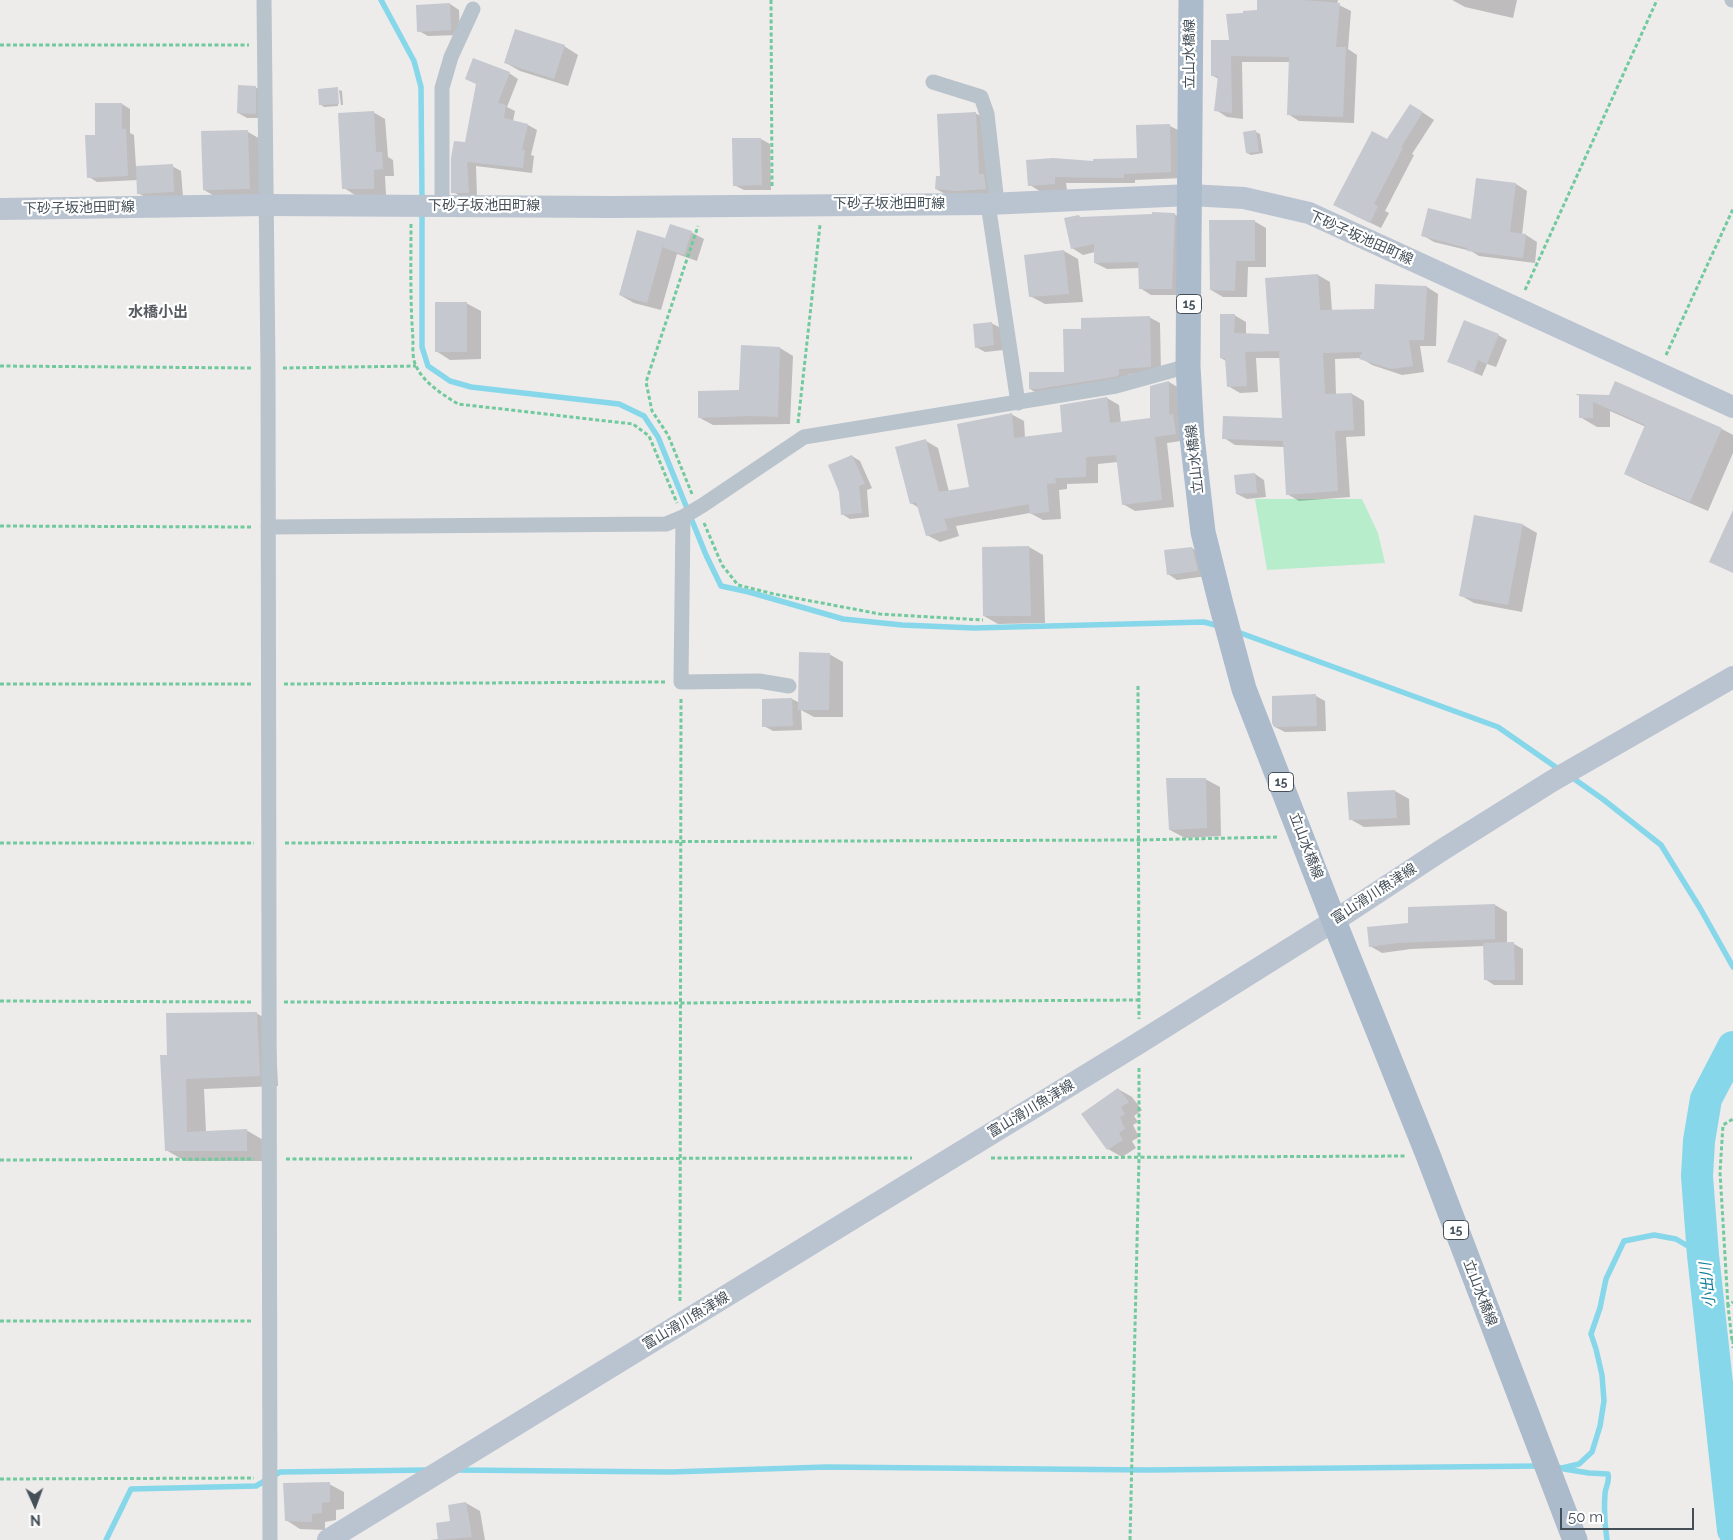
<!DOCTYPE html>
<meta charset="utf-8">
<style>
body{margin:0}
#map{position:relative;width:1733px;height:1540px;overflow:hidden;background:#eeebeb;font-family:Raleway,sans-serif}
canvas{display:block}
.north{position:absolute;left:10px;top:1480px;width:50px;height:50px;-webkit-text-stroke:4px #fff;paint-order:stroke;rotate:178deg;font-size:14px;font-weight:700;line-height:20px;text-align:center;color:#444f58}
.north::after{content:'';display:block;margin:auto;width:18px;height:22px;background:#444f58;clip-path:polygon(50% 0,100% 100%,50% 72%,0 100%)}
.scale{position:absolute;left:1560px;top:1508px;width:134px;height:22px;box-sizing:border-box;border:2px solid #444f58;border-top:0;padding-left:6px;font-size:15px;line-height:18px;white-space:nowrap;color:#444f58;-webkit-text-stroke:4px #fff;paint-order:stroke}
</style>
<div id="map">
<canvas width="1733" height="1540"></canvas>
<div class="north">N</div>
<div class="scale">50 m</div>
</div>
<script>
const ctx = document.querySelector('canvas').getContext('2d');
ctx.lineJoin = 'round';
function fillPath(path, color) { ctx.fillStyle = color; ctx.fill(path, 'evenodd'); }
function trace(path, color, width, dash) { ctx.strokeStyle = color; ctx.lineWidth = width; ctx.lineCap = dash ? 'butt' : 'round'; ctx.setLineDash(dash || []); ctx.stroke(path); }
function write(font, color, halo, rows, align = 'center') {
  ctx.font = font + ' Raleway,"Noto Sans JP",sans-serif'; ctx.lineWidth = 4.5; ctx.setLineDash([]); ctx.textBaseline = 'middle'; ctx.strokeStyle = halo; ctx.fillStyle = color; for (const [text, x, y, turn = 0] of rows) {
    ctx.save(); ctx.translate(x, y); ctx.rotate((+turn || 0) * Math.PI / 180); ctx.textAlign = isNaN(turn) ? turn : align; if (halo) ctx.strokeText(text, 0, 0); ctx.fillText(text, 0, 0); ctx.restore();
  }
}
const green = new Path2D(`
 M 1255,499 L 1362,499 L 1378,533 L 1385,563 L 1267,570 Z`);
const shadow = new Path2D(`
 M 1259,0 L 1338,0 L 1337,4 L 1351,11 L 1348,49 L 1357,55 L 1354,123 L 1299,121 L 1288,114 L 1290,62 L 1242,62 L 1243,119 L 1227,117 L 1216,110 L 1219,79 L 1213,76 L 1230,41 L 1258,11 Z
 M 1452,0 L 1517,0 L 1513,18 L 1465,7 Z
 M 450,4 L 459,10 L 460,35 L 428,36 L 419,31 Z
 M 564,46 L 578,55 L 568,86 L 520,71 L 506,63 Z
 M 509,73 L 518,79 L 507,107 L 515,111 L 513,121 L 528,125 L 537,130 L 531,155 L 534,156 L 532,173 L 476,166 L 477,198 L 462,197 L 453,192 L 466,144 Z
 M 255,87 L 264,92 L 265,118 L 247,118 L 238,113 Z
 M 338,88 L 338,106 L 324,107 L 320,104 L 319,90 Z
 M 339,90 L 342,91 L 343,105 L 341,105 Z
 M 122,104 L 130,109 L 130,133 L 134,135 L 136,167 L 172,166 L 181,171 L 183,197 L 147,198 L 138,193 L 138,180 L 97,182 L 89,177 L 96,136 Z
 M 373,112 L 385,119 L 388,157 L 393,160 L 394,176 L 385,176 L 386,195 L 355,195 L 344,188 Z
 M 1422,112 L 1434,120 L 1412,154 L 1414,155 L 1385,211 L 1389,213 L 1381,228 L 1346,211 L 1387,141 Z
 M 975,113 L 988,120 L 998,195 L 949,196 L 936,189 Z
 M 1138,126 L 1170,126 L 1182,132 L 1183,178 L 1135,180 L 1135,183 L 1066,183 L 1067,190 L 1041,192 L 1030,185 L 1094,162 L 1138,160 Z
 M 248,132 L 262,140 L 264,197 L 218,198 L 204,190 Z
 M 1256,132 L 1260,134 L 1263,153 L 1251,155 L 1247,153 Z
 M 761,139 L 770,144 L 771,190 L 744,190 L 734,185 Z
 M 1477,179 L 1516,184 L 1527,191 L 1522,235 L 1526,235 L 1537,242 L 1535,263 L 1479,256 L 1471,251 L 1434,242 L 1422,235 L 1472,220 Z
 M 1174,214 L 1186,221 L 1183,295 L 1151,295 L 1140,288 L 1139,268 L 1107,269 L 1095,263 L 1095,252 L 1083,255 L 1072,248 L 1079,216 L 1082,218 Z
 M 1254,221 L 1266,228 L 1266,267 L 1248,267 L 1247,297 L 1223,297 L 1211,290 Z
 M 691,232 L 704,239 L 697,261 L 677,254 L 661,310 L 634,303 L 620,295 L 665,239 L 666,240 Z
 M 1064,251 L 1078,259 L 1083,302 L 1045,304 L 1030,296 Z
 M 1318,275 L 1330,282 L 1332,311 L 1375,310 L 1427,287 L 1438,294 L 1436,346 L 1420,346 L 1424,372 L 1402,375 L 1372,365 L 1361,358 L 1335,359 L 1336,394 L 1352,394 L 1364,401 L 1365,436 L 1346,437 L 1350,497 L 1299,501 L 1287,494 L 1284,447 L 1235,445 L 1224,438 L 1283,419 L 1281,358 L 1256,358 L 1258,392 L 1240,393 L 1228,386 L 1226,361 L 1221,358 L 1234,315 L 1246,322 L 1246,335 L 1270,335 Z
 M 466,303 L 481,311 L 481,359 L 450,360 L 436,351 Z
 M 1149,317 L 1160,323 L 1161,372 L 1129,374 L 1129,381 L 1040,395 L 1030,389 L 1065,374 L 1082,330 Z
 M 991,323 L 1001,328 L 1003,350 L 985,352 L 976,347 Z
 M 1498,335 L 1507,340 L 1496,367 L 1487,364 L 1482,376 L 1449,362 Z
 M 742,347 L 780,348 L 793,356 L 790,424 L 713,425 L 700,418 L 740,391 Z
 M 1169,382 L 1181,389 L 1188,440 L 1167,443 L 1174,507 L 1135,511 L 1123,504 L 1118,462 L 1098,464 L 1098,483 L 1067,484 L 1067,489 L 1059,490 L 1061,519 L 1043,520 L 1030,513 L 956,526 L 959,536 L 940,542 L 927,535 L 919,508 L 911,503 L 926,441 L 938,448 L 949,492 L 970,488 L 1011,414 L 1024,421 L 1025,438 L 1063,433 L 1107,398 L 1119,405 L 1121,423 L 1151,419 Z
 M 1616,383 L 1722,429 L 1733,435 L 1733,453 L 1708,511 L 1643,483 L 1625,474 L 1646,427 L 1610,411 L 1610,427 L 1597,427 L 1580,417 L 1580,396 L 1610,396 Z
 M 852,456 L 860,461 L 872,488 L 867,490 L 869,517 L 850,519 L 842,514 Z
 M 1255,474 L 1264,480 L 1266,497 L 1247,499 L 1237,494 Z
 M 1475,517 L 1523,525 L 1537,533 L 1522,612 L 1474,603 L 1460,595 Z
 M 1029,547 L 1043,555 L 1045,623 L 998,624 L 984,616 L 983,548 Z
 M 1192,548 L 1201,554 L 1207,576 L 1177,580 L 1168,574 Z
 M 829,654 L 843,662 L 843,717 L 814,717 L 801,710 L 802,730 L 773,731 L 764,726 L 763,700 L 792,699 L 800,703 Z
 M 1316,696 L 1325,701 L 1326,731 L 1285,732 L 1275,727 Z
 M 1205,779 L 1220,787 L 1221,836 L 1185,838 L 1170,830 Z
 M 1395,791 L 1409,799 L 1410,825 L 1364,827 L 1350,819 Z
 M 1495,905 L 1507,912 L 1507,944 L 1514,944 L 1523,949 L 1523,985 L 1494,985 L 1485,979 L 1485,946 L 1411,949 L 1382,953 L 1370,946 L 1409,925 L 1409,908 Z
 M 256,1013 L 275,1024 L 278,1086 L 204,1089 L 206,1132 L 246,1130 L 265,1141 L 266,1161 L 185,1161 L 166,1150 L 168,1056 Z
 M 1118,1089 L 1132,1097 L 1142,1110 L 1134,1116 L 1138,1122 L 1133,1125 L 1139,1137 L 1132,1141 L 1136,1148 L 1122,1157 L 1108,1149 Z
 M 329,1484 L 344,1492 L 344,1509 L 336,1510 L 336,1520 L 325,1522 L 325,1530 L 300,1529 L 286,1520 Z
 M 466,1503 L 480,1511 L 485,1540 L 430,1540 L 439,1539 L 452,1522 L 449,1506 Z`);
const stream = new Path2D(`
 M 381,0 L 414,61 L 421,87 L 422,201
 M 422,210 L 422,347 L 428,366 L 450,381 L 471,387 L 619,404 L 644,416 L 658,437 L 706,555 L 721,586 L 749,592 L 843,619 L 902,625 L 974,628 L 1204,622 L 1219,626
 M 1235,631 L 1498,727 L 1560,770
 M 1570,776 L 1604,800 L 1661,845 L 1700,908 L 1733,967
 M 1554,1467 L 1562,1468 L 1579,1464 L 1592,1452 L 1600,1426 L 1604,1401 L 1602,1375 L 1596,1349 L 1591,1334 L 1600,1308 L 1606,1279 L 1624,1241 L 1654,1235 L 1676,1239 L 1703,1255
 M 1564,1469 L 1589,1473 L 1608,1474 C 1610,1483 1605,1487 1605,1494 C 1604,1508 1605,1527 1607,1540
 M 457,1470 L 671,1472 L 826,1467 L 1148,1470 L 1540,1466
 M 106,1540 L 131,1489 L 256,1486 L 280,1472 L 428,1470`);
const river = new Path2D(`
 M 1733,1047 L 1706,1099 L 1699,1141 L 1697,1176 L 1703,1255 L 1733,1530`);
const building = new Path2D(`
 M 1257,0 L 1302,0 L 1340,3 L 1336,47 L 1346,47 L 1343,117 L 1287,115 L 1289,57 L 1231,56 L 1232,113 L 1214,111 L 1218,76 L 1211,76 L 1211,40 L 1229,40 L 1226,14 L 1243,13 L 1243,11 L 1257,10 Z
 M 450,3 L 451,30 L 417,32 L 416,5 Z
 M 515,29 L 565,45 L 554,79 L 504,63 Z
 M 473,58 L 510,72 L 498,103 L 506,105 L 504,118 L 528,124 L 522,150 L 525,150 L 523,168 L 467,162 L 469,193 L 451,193 L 451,158 L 454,141 L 465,142 L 476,84 L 465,79 Z
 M 238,85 L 256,86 L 256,114 L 237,113 Z
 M 338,87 L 339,104 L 319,105 L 318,89 Z
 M 95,103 L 122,103 L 122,129 L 126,129 L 128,176 L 87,178 L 85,135 L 95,135 Z
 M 1410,104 L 1423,112 L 1401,147 L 1403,148 L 1374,204 L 1378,206 L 1370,223 L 1333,205 L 1372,131 L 1387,139 Z
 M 374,111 L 376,152 L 382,152 L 383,169 L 374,170 L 374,189 L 342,189 L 338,113 Z
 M 976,112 L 979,174 L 984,174 L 986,189 L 957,191 L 935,189 L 936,176 L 940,176 L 937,114 Z
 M 1170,124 L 1171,172 L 1124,174 L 1124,178 L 1055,177 L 1055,184 L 1028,186 L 1026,160 L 1053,158 L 1093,161 L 1093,159 L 1137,158 L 1136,125 Z
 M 248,130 L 250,189 L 203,190 L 201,131 Z
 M 1256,130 L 1259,152 L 1246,153 L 1243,132 Z
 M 732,138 L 761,138 L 762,185 L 733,186 Z
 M 173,164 L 174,192 L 137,194 L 136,166 Z
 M 1476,178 L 1516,183 L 1510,232 L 1526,234 L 1523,258 L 1467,251 L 1467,248 L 1421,236 L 1428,208 L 1471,219 Z
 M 1152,212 L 1175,213 L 1172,289 L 1139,289 L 1138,262 L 1094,263 L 1094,244 L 1071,249 L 1064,218 L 1079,215 L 1080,217 L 1152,214 Z
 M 1209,220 L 1255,220 L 1255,261 L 1236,261 L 1235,291 L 1210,290 Z
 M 670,224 L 692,231 L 684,255 L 662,247 Z
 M 637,230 L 665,238 L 647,303 L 619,295 Z
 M 1064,250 L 1069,294 L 1029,297 L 1024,255 Z
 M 1318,274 L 1320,310 L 1374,309 L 1375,284 L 1427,286 L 1424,340 L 1409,340 L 1413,366 L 1391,369 L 1359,359 L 1362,352 L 1323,353 L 1325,394 L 1352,393 L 1354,430 L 1335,431 L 1338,491 L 1286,495 L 1283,441 L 1222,439 L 1223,416 L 1282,418 L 1279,351 L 1245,352 L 1247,386 L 1227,387 L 1225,358 L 1220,358 L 1220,314 L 1235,314 L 1234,333 L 1269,334 L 1265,278 Z
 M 435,302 L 467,302 L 467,352 L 435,352 Z
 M 1150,316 L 1151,367 L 1119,369 L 1119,375 L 1114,377 L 1037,389 L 1029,389 L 1029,372 L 1064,372 L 1063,329 L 1081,329 L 1081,318 Z
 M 1464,320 L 1499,334 L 1487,364 L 1478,360 L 1474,372 L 1447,362 Z
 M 992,322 L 994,345 L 975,348 L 973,324 Z
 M 741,345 L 780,347 L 778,417 L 750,416 L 698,418 L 698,391 L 739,390 Z
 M 1169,381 L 1169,415 L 1173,414 L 1176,434 L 1155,437 L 1162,500 L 1122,505 L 1116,455 L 1086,457 L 1086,477 L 1055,478 L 1056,483 L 1047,484 L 1049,512 L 1030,514 L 1029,504 L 944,519 L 948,530 L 926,536 L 916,502 L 910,504 L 895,447 L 926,439 L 939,492 L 969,487 L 957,424 L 1012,413 L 1014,438 L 1062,432 L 1060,405 L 1107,397 L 1110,423 L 1150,418 L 1150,386 Z
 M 1615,381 L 1722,428 L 1690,502 L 1624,474 L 1645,425 L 1593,402 L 1593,418 L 1579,418 L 1579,396 L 1575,394 L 1609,395 Z
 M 852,455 L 865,484 L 859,486 L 862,513 L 841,515 L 839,492 L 828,465 Z
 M 1255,473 L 1257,493 L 1236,494 L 1234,475 Z
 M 1733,510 L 1733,573 L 1709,562 Z
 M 1474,515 L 1523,524 L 1508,605 L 1459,596 Z
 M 1029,546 L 1031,616 L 983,616 L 982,547 Z
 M 1192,547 L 1198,571 L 1167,575 L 1164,550 Z
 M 799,652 L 830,653 L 829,710 L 798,710 Z
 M 1316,694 L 1317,726 L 1274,727 L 1272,723 L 1272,696 Z
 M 792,698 L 793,726 L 762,727 L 762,699 Z
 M 1166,778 L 1206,778 L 1207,828 L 1169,830 Z
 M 1395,790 L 1397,818 L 1349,820 L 1347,792 Z
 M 1495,904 L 1495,939 L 1398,943 L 1369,947 L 1367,927 L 1408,923 L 1408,907 Z
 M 1514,942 L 1515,980 L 1484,980 L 1483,943 Z
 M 257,1012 L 260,1076 L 186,1079 L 187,1132 L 247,1129 L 247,1151 L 165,1151 L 160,1055 L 167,1055 L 166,1013 Z
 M 1118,1088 L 1129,1102 L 1121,1107 L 1125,1114 L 1120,1117 L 1125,1129 L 1119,1133 L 1123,1140 L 1107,1150 L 1081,1114 Z
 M 330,1482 L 330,1502 L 322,1503 L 322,1513 L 312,1514 L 312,1522 L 285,1521 L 283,1483 Z
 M 466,1502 L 472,1537 L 438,1540 L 436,1523 L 450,1521 L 448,1505 Z`);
const path = new Path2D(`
 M 771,0 L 772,187
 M 0,45 L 249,45
 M 411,224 C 411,262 410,301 413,339 C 413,347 412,358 416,366 C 423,382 443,395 458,404 L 633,424 L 649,436 L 677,503
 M 1525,290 L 1657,0
 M 1666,355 L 1733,209
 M 0,366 L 252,368
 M 283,368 L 416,366
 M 798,423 L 820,225
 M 692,494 L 668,435 L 652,411 L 646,382 L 698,226
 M 704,523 L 722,565 L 738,585 L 774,594 L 880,614 L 983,620
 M 0,526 L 252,527
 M 0,684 L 252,684
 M 284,684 L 665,682
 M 1138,686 L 1139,1019
 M 0,843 L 254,843
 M 285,843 L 1138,840 L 1279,837
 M 0,1001 L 253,1002
 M 284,1002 L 680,1003 L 1139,1000
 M 991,1158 L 1407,1156
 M 286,1159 L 912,1158
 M 0,1160 L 254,1159
 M 680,1301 L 681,697
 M 1728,1306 L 1720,1172 L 1723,1125 L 1733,1119
 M 0,1321 L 253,1321
 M 1732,1340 L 1728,1306 L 1733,1302
 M 1733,1340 L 1733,1348
 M 0,1479 L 254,1478
 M 1130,1540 L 1139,1158 L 1139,1066`);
const street = new Path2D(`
 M 264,0 L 268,368 L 270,1540
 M 1732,0 L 1733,0
 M 933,82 L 981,97 L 987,114 L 997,203
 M 988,204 L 1018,403
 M 442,206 L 442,88 L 451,57 L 473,9
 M 683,517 L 681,682 L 759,681 L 789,686
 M 268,527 L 666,524 L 683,517 L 703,505 L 804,437 L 1116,386 L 1188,366`);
const secondary = new Path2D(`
 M 0,209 L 266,205 L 613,207 L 988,204 L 1190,195 L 1244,198 L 1309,213 L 1733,407
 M 328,1540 L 1139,1043 L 1334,921 L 1442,850 L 1552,781 L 1733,677`);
const primary = new Path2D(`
 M 1191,0 L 1188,366 L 1192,437 L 1203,532 L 1221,604 L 1244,689 L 1334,921 L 1428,1155 L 1575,1540`);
const shields = [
 [1189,304,25],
 [1281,782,25],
 [1456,1230,25]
];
const shieldNames = [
 ["15",1189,304],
 ["15",1281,782],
 ["15",1456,1230]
];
const streetNames = [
 ["立山水橋線",1190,54,-90],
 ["下砂子坂池田町線",889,204],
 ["下砂子坂池田町線",484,206],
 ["下砂子坂池田町線",79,208,-1],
 ["下砂子坂池田町線",1361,238,24],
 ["立山水橋線",1195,459,-96],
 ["立山水橋線",1306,846,69],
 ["富山滑川魚津線",1374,894,-33],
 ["富山滑川魚津線",1031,1109,-31],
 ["立山水橋線",1480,1293,69],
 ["富山滑川魚津線",686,1321,-31]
];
const neighbourhoodNames = [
 ["水橋小出",158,312]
];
const waterNames = [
 ["小出川",1708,1285,-96]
];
fillPath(green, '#b8edcc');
fillPath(shadow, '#0003');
trace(stream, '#86d7ea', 5.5);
trace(river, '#86d7ea', 32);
fillPath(building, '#c5c8ce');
trace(path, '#71ca9d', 3, [4, 2.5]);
trace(street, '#b9c3cb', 15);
trace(secondary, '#b9c4d0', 22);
trace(primary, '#abbbcb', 25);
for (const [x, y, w] of shields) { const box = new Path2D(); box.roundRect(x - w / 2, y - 9.5, w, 19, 4); ctx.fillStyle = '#fff'; ctx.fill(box); trace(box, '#444f58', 1); }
write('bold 12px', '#444f58', null, shieldNames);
write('14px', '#444f58', '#fff', streetNames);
write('bold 15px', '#585c60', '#fff', neighbourhoodNames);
write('italic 15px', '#0e7f9b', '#fff', waterNames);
</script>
